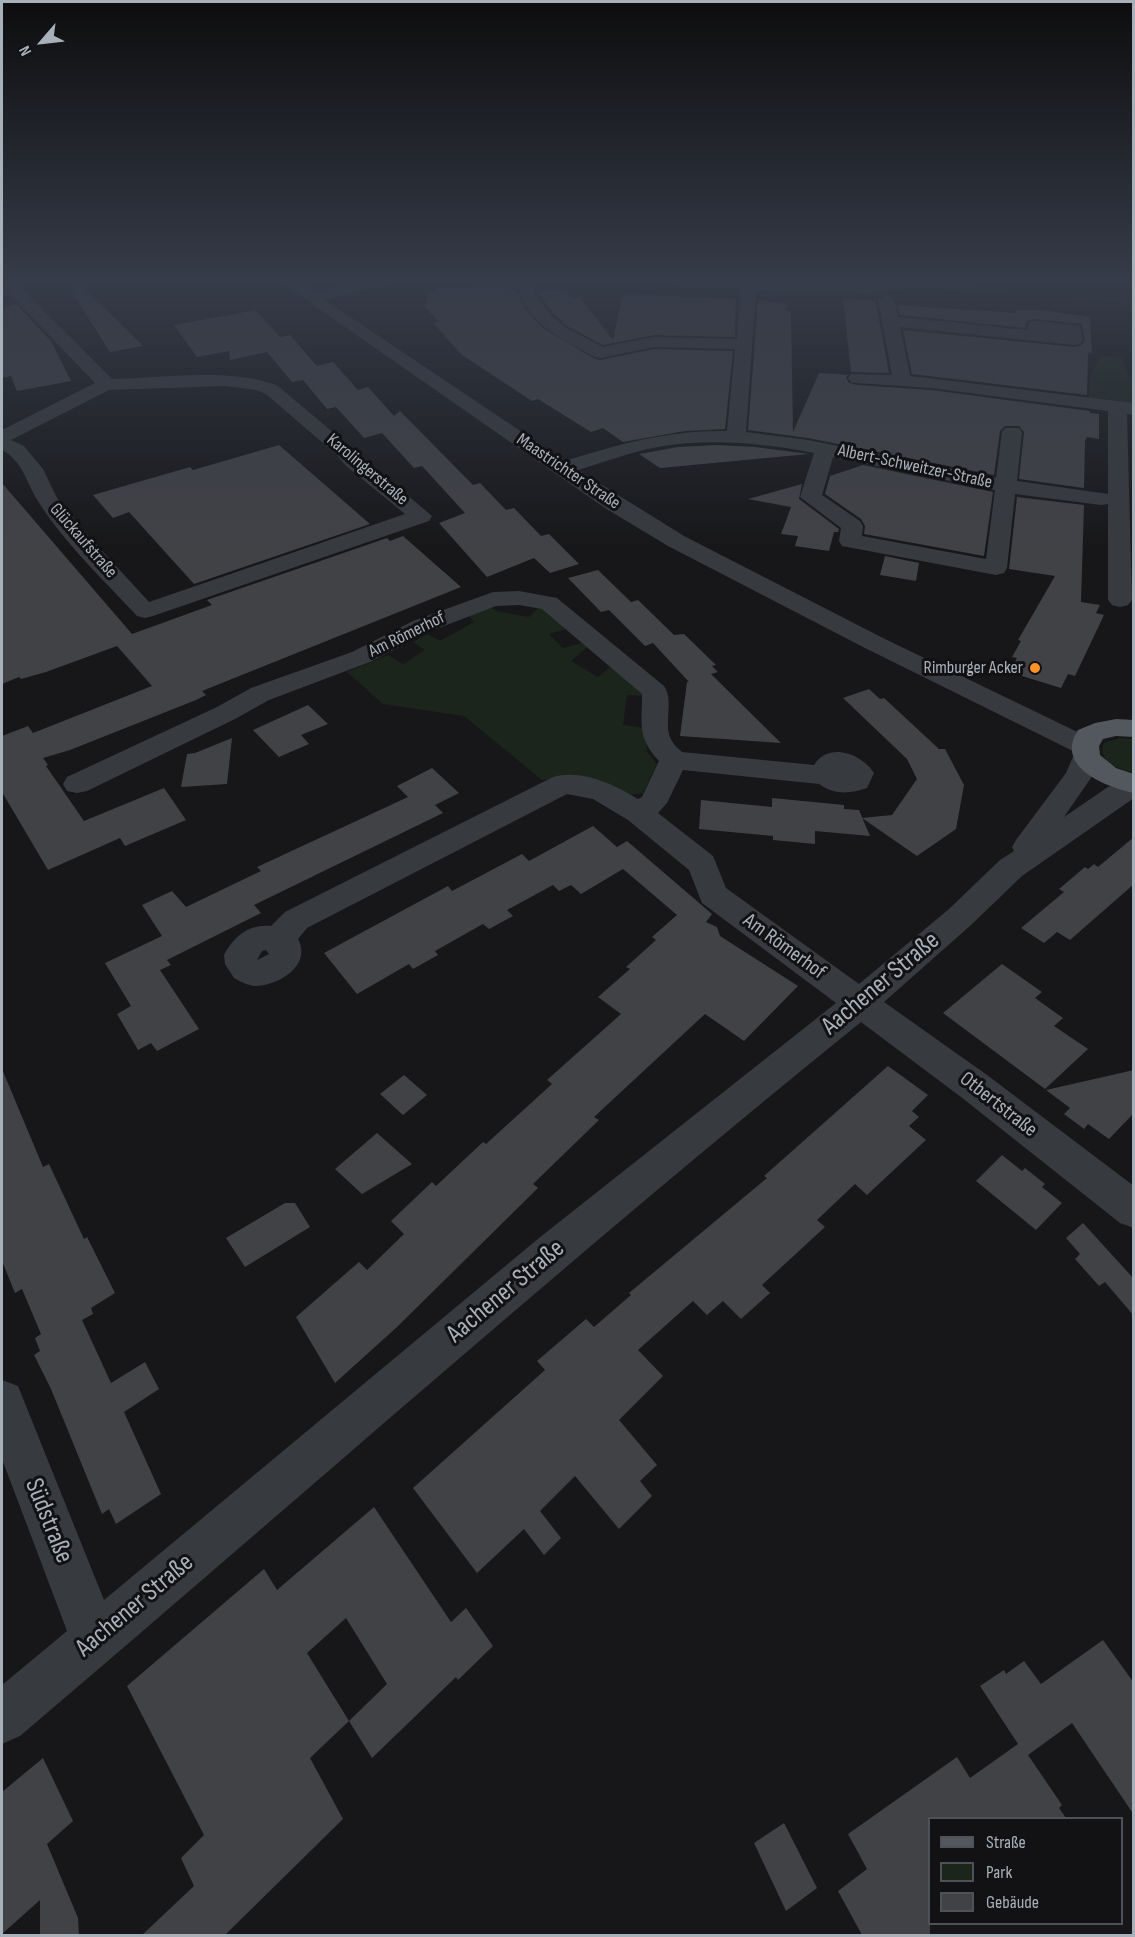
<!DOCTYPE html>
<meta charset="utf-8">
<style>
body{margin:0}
#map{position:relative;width:1135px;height:1937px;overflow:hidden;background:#171719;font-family:"Sofia Sans Condensed",sans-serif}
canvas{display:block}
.frame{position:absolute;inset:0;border:3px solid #a8b1ba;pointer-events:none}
.legend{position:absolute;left:928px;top:1817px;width:195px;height:108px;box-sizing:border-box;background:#121214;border:2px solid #4e5256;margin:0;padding:8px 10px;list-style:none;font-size:18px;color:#a8b1ba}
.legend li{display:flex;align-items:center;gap:12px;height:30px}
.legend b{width:30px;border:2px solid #4e5256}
.north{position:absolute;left:12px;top:12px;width:60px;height:60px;-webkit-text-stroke:4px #121214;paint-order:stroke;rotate:242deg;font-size:16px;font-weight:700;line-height:24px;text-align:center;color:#a8b1ba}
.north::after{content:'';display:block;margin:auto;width:21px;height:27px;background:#a8b1ba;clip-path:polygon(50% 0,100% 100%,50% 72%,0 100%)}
</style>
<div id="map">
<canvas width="1135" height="1937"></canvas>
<div class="frame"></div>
<ul class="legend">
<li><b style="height:8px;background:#53575e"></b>Straße</li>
<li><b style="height:16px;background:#1c251c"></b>Park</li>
<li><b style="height:16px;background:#414246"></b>Gebäude</li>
</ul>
<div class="north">N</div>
</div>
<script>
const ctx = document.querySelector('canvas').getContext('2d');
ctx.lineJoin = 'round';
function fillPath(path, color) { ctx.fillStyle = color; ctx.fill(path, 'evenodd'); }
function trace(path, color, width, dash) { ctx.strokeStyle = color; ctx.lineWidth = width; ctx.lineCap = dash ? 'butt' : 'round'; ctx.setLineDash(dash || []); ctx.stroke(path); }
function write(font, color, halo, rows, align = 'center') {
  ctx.font = font + ' "Sofia Sans Condensed",sans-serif'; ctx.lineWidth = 6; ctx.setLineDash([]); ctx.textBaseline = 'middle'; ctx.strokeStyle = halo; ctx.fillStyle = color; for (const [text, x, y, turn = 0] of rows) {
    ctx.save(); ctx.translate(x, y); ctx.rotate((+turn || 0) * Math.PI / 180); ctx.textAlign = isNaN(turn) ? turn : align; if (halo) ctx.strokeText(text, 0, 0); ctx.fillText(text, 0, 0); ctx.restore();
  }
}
const green = new Path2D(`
 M 942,282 L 985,288 L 1133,299 L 1133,304 L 1000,292 L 934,289 L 924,286 Z
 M 1100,356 L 1122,358 L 1133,385 L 1133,404 L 1089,398 L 1090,377 Z
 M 488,606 L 497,611 L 529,617 L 538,608 L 547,610 L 571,628 L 549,634 L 563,648 L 581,643 L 588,646 L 571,661 L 598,677 L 611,666 L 644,696 L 627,695 L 623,725 L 645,728 L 647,752 L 657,764 L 643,793 L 625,796 L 560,778 L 542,780 L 464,716 L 383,704 L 347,672 L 388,655 L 403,664 L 425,650 L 413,642 L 427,634 L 440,641 L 474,622 L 467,614 Z
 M 1120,738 L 1133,739 L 1133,772 C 1119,770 1096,760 1104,743 Z`);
const building = new Path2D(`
 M 78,282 L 143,346 L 110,352 L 70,289 Z
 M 508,287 L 508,290 L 515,290 L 515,293 L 518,293 L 525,309 L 544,329 L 595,359 L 601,360 L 654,349 L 733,351 L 725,429 L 685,431 L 623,442 L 603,428 L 591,432 L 538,399 L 532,401 L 462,355 L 433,323 L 439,322 L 425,307 L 428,291 L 435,291 L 436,288 Z
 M 565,289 L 572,298 L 580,297 L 613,340 L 623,294 L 736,299 L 735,337 L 654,335 L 603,345 L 567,326 L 552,312 L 537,291 Z
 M 843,299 L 872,300 L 876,303 L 889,373 L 851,372 Z
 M 758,301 L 786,303 L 787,311 L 791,311 L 793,432 L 819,373 L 848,375 L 846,378 L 849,383 L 857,385 L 931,390 L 1090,411 L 1090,413 L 1099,414 L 1099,439 L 1087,437 L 1085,441 L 1084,488 L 1019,479 L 1024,432 L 1019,426 L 1005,426 L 1000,431 L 994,475 L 808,438 L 748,430 Z
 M 16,304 L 51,341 L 71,381 L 17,391 L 11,376 L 2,378 L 2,308 Z
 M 897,305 L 1016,313 L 1016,310 L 1042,310 L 1090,317 L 1092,353 L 1089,352 L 1088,356 L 1087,395 L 912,374 L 903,330 L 1074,347 L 1080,346 L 1085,341 L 1082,324 L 1035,319 L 1027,321 L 1025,328 L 900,315 Z
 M 256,310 L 280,337 L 290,335 L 317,366 L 333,362 L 358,390 L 368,387 L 394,416 L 400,411 L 473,485 L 480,483 L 506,510 L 514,508 L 541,536 L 549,534 L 579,564 L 550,573 L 534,558 L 487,577 L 439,523 L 465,513 L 422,466 L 414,468 L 382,433 L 364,438 L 336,407 L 327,409 L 303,380 L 292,382 L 267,352 L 230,360 L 229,351 L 197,357 L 174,325 Z
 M 279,445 L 370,524 L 194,584 L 129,512 L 113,518 L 93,495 L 190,467 L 193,470 Z
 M 716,445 L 755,447 L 809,454 L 660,468 L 639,454 L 678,447 Z
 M 863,465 L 993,492 L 984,556 L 864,534 L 865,526 L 861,519 L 825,494 L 830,476 Z
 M 2,483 L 132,634 L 212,605 L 207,600 L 387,538 L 390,541 L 403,536 L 461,587 L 202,691 L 206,695 L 196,700 L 70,750 L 43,758 L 48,765 L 46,766 L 84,821 L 164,788 L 186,820 L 125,846 L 120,838 L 48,870 L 2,792 L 2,736 L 28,726 L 33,733 L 152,686 L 117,646 L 46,672 L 21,679 L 19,677 L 2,684 Z
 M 802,484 L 799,499 L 839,529 L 838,532 L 834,532 L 829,551 L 795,546 L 798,536 L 781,534 L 791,507 L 748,499 Z
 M 1017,497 L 1084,505 L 1081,602 L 1100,605 L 1096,613 L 1104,615 L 1075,676 L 1068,674 L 1061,688 L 1009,672 L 1017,658 L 1012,657 L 1021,641 L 1018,640 L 1055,576 L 1009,569 Z
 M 885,556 L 919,563 L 916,581 L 880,575 Z
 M 598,570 L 631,602 L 638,600 L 674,635 L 684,634 L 716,665 L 712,666 L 718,672 L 711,674 L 781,743 L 680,736 L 687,682 L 689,682 L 653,643 L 645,646 L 609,610 L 601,612 L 568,578 Z
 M 869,689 L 880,699 L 884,698 L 939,749 L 945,749 L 964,785 L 956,829 L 917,856 L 862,818 L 892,815 L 917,779 L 907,759 L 843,698 Z
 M 308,705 L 328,724 L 301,735 L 309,744 L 279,757 L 253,730 Z
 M 232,738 L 227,784 L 181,787 L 187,754 L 195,753 Z
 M 432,768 L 459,793 L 435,805 L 443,813 L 254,905 L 261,913 L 167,960 L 171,965 L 160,970 L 199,1029 L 157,1051 L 151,1043 L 138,1050 L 117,1014 L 131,1006 L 105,963 L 162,936 L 142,905 L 172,891 L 186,907 L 261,871 L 257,867 L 408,797 L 397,786 Z
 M 772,798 L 844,805 L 844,809 L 859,810 L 870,836 L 815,831 L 815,844 L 773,840 L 773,836 L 699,829 L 701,800 L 772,807 Z
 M 593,826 L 617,847 L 627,841 L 712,914 L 706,922 L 717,927 L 720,936 L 798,986 L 744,1041 L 705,1014 L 594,1117 L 599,1120 L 533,1184 L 538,1188 L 397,1327 L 335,1383 L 296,1317 L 359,1262 L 367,1270 L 404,1234 L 391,1221 L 432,1182 L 436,1186 L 483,1142 L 486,1144 L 552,1084 L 547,1080 L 621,1014 L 598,997 L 630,969 L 626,967 L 656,940 L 652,937 L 677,915 L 623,869 L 581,894 L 571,885 L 559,891 L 553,885 L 507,910 L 513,916 L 489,929 L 483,924 L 435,951 L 438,955 L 413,969 L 409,964 L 357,994 L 324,953 L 448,886 L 452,891 L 522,854 L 529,861 Z
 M 1134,837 L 1134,884 L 1070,940 L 1057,932 L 1044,943 L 1021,928 L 1064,892 L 1059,889 L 1085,867 L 1088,869 L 1094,864 L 1098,867 Z
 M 1002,964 L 1042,992 L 1035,998 L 1063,1018 L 1054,1026 L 1088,1049 L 1045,1089 L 943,1013 Z
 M 888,1066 L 928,1095 L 912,1111 L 919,1117 L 909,1126 L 926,1140 L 867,1195 L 855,1184 L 817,1220 L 825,1227 L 762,1285 L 770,1293 L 741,1319 L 723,1301 L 707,1315 L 693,1301 L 638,1350 L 663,1376 L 619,1420 L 657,1465 L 640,1481 L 652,1496 L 619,1529 L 575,1476 L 540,1511 L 561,1538 L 544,1555 L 524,1529 L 477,1573 L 413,1488 L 545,1370 L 537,1361 L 586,1319 L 594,1327 L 631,1295 L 629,1293 L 767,1178 L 764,1176 Z
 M 2,1069 L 43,1167 L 49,1164 L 84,1239 L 87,1237 L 115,1293 L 91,1308 L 93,1314 L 82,1320 L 111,1383 L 145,1362 L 159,1389 L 124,1412 L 161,1494 L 116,1524 L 109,1509 L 102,1514 L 51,1389 L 34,1355 L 40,1351 L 35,1338 L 41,1334 L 22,1289 L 15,1293 L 2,1261 Z
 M 1134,1070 L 1134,1113 L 1109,1139 L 1088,1124 L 1084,1129 L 1064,1114 L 1070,1108 L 1046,1090 Z
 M 404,1075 L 427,1095 L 403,1115 L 380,1094 Z
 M 377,1133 L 412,1164 L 362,1194 L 335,1169 Z
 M 1002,1155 L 1022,1171 L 1025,1168 L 1045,1184 L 1042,1187 L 1062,1203 L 1036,1230 L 976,1181 Z
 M 285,1203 L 295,1203 L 310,1227 L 245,1267 L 226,1238 Z
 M 1083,1223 L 1134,1279 L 1134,1316 L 1105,1282 L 1099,1286 L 1075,1259 L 1080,1254 L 1066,1238 Z
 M 374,1507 L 451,1622 L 466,1608 L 493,1646 L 458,1680 L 456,1677 L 372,1758 L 349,1721 L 310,1758 L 343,1819 L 225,1935 L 142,1935 L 194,1886 L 181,1858 L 204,1835 L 127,1686 L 264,1569 L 277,1590 ZM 346,1618 L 387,1684 L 349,1721 L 307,1653 Z
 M 1103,1640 L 1134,1683 L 1134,1815 L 1072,1723 L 1028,1755 L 1062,1805 L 1059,1808 L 1066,1818 L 930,1818 L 930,1935 L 862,1935 L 838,1891 L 867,1869 L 848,1834 L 957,1757 L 970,1778 L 1018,1744 L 980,1686 L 1004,1670 L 1006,1674 L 1024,1661 L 1041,1684 Z
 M 43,1758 L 73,1821 L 47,1844 L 78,1918 L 79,1935 L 40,1935 L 40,1900 L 2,1934 L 2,1792 Z
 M 784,1823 L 817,1888 L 786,1911 L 754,1843 Z`);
const minor = new Path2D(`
 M 2,281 L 14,281 L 112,379 C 161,378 233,367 278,386 L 432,516 L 429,521 L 153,616 L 145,618 L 137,616 C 103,579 64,543 38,501 C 26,482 23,461 2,450 L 2,430 L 95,383 L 2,286 ZM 225,386 L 256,390 L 266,394 L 338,456 L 344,464 L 405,514 L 149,602 L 82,529 L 57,498 L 43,469 L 24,446 L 11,440 L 109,390 Z
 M 279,281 L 297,281 L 315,293 L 366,281 L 393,281 L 391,284 L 325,300 L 565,461 C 619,444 669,430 727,431 L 735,349 L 654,347 L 601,358 L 595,357 C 561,339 523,322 517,281 L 533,281 L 536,296 L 550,314 L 566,328 L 603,347 L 654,337 L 737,339 L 740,289 L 680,286 L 672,281 L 754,281 L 836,285 L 935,281 L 927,286 L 868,294 L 756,291 L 746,432 L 808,440 L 996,478 L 1002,432 L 1005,428 L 1019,428 L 1022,432 L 1017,481 L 1108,494 L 1108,411 L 931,388 L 857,383 L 851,382 L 848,378 L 851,374 L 892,375 L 878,300 L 886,295 L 894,300 L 898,317 L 1027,330 L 1029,322 L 1035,321 L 1080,326 L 1083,340 L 1080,344 L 1074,345 L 900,327 L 910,376 L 1134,403 L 1134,415 L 1127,414 L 1132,600 L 1128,605 L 1120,607 L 1112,605 L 1108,600 L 1108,504 L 1101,505 L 1015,494 L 1007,568 L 1004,573 L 996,575 L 842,546 L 839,541 L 841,528 L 800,497 L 814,453 C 763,443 709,438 658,447 C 631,452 604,462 578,470 L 684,536 L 883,638 L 1094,740 L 1098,746 L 1095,750 L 1100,756 L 1093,775 L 1064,817 L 1108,787 L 1134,778 L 1134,798 L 1022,876 L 971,925 L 884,1002 L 987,1075 L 1134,1186 L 1134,1228 L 1120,1223 L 961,1097 L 861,1022 C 575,1253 300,1498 20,1736 L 2,1744 L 2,1685 L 67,1631 L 2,1459 L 2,1380 L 18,1386 L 104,1600 L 539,1238 L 836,1003 L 702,903 L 689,870 L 628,820 L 593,799 L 567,794 L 307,928 L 298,939 C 312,965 280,985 256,986 C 249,986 241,982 234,978 L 225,964 L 224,955 C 234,936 249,924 271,926 L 285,912 L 553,777 C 582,769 613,784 638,799 L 642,797 L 659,761 C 637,737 642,725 642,694 L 542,609 L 519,605 L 496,606 L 431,631 L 370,662 L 269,700 L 235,719 L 87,791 L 77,793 L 67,791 L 63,784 L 67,777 L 217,707 L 251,688 L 352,652 L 413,621 L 493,592 L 519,591 L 557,598 L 664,686 C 675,702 662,725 672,741 C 674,745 679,749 682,752 L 814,765 C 829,741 862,754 874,773 L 867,788 C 850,794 834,795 819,784 L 683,770 L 667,803 L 658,813 L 713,856 L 726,888 L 859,984 L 949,909 L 1000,860 L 1014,851 L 1012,847 L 1016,840 L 1066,773 L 1075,752 L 865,648 L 668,546 L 605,508 ZM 833,457 L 995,490 L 986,559 L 862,536 L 863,526 L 860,521 L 822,495 ZM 266,950 L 269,954 L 257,960 L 262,951 Z`);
const major = new Path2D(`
 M 1116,719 L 1134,720 L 1134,737 L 1116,736 L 1103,739 L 1099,746 L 1100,755 L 1116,768 L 1134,774 L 1134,793 C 1106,787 1054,767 1078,730 L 1095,723 Z`);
const markers = [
 [1035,668,6,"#ff9129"]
];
const farStreetnames = [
 ["Albert-Schweitzer-Straße",915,467,12],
 ["Karolingerstraße",367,470,40],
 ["Maastrichter Straße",568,472,34],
 ["Glückaufstraße",83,541,49],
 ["Am Römerhof",407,635,-26]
];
const farPoinames = [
 ["Rimburger Acker",1023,668]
];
const streetNames = [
 ["Am Römerhof",784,947,36],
 ["Otbertstraße",998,1105,38]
];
const nearStreetnames = [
 ["Aachener Straße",881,984,-40],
 ["Aachener Straße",506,1292,-40],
 ["Südstraße",48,1521,68],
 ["Aachener Straße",135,1606,-40]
];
fillPath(green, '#1c251c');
fillPath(building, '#414246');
fillPath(minor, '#373a3e');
fillPath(major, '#53575e');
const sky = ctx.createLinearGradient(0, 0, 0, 552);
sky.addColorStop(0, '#0d0d0e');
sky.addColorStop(0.51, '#363c49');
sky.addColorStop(1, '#363c4900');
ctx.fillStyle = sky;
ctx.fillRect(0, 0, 1135, 552);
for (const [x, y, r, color] of markers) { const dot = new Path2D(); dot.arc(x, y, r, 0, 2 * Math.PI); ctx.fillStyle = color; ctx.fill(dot); trace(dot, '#121214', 2); }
write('18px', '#a8b1ba', '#121214', farStreetnames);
write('18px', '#a8b1ba', '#121214', farPoinames, 'right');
write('21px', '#a8b1ba', '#121214', streetNames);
write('26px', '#a8b1ba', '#121214', nearStreetnames);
</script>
